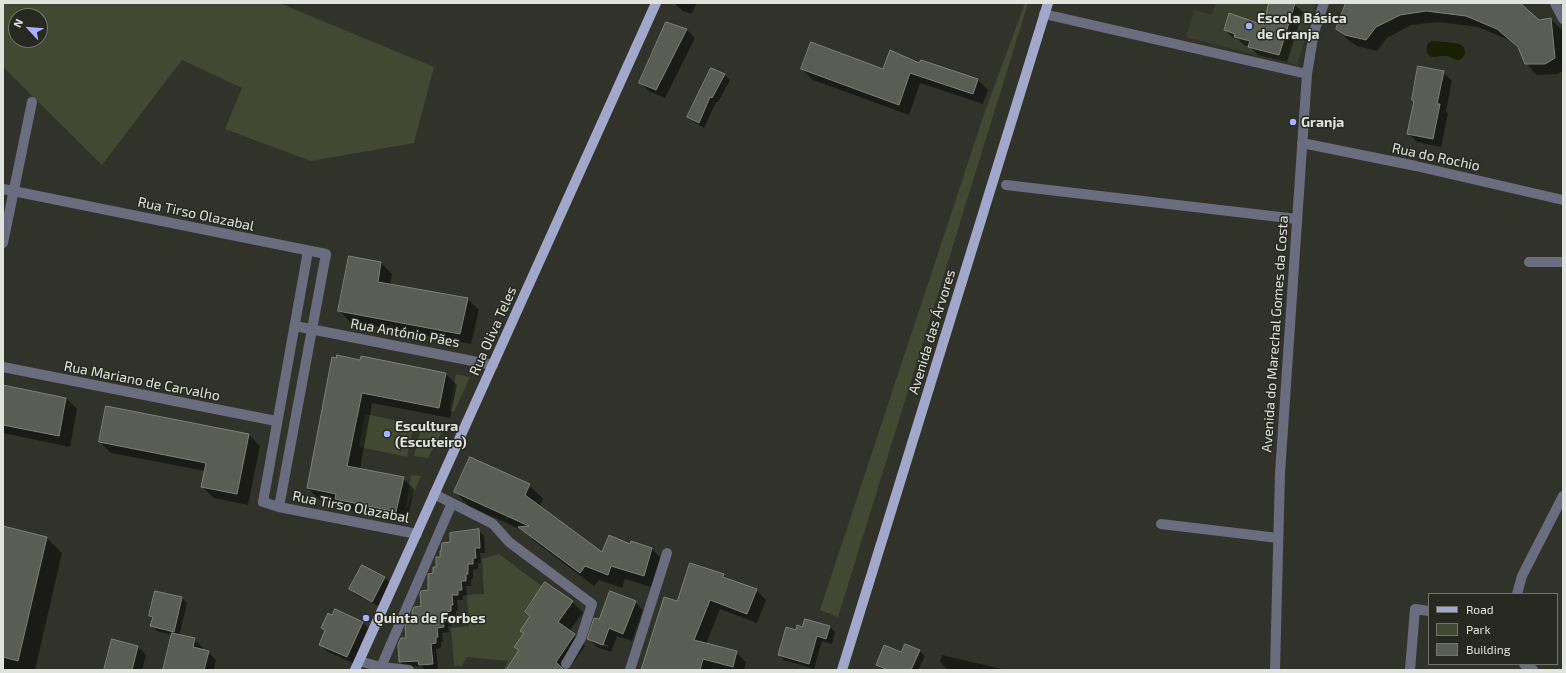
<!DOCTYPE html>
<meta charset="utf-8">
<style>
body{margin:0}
#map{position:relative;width:1566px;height:673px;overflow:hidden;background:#31332a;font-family:"Exo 2",sans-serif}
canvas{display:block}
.frame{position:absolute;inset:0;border:4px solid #e1e3dd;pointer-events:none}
.legend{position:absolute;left:1428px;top:593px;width:130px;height:72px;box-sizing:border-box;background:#272920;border:1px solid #71736c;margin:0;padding:5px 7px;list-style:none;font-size:12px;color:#e1e3dd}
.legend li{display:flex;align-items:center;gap:8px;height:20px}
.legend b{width:20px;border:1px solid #71736c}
.north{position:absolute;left:8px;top:8px;width:40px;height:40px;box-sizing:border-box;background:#272920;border:1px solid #71736c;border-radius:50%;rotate:296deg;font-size:11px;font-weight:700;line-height:16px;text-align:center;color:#e1e3dd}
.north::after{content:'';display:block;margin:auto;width:14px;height:18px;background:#a5b1fc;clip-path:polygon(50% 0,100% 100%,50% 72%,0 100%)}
</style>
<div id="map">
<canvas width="1566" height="673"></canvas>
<div class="frame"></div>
<ul class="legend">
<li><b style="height:5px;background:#a1a8cb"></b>Road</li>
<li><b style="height:11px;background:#424831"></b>Park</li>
<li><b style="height:11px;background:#5a5d53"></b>Building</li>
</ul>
<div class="north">N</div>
</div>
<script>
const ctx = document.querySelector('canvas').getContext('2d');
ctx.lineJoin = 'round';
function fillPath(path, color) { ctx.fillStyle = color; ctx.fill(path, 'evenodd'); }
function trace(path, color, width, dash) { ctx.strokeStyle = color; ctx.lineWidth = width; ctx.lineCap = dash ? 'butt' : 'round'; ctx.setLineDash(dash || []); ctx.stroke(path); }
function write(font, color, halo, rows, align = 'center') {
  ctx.font = font + ' "Exo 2",sans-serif'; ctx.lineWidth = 3; ctx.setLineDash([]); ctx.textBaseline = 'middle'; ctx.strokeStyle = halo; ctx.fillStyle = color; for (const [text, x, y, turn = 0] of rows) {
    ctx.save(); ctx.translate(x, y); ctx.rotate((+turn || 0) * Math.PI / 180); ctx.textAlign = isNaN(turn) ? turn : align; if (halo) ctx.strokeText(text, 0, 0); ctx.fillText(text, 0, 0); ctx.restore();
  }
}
const built = new Path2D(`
 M 1216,3 L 1316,3 L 1297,65 L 1186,37 L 1194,10 L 1212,15 Z`);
const green = new Path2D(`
 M 3,3 L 279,3 L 434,67 L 414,143 L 311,161 L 225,129 L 242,88 L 182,60 L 102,165 L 3,67 ZM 16,16 L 40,16 L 40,40 L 16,40 Z
 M 1025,3 L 1028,3 L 838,617 L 820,610 L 984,114 Z
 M 456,374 L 470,377 L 454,412 L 449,411 Z
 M 365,414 L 414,424 L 407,457 L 359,447 Z
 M 422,425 L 443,430 L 428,458 L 414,456 Z
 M 411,475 L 421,476 L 405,512 Z
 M 499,554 L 543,587 L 525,609 L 534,616 L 515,670 L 504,670 L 508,661 L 467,657 L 462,666 L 454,666 L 451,628 L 469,626 L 467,595 L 484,594 L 482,559 Z`);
const water = new Path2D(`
 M 1431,41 L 1446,42 L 1459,44 L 1464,47 L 1465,54 C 1459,65 1454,58 1447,56 C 1439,54 1425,64 1427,45 Z`);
const shadow = new Path2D(`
 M 674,3 L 697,3 L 691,14 L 683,11 Z
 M 1270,3 L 1292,3 L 1303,12 L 1287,62 L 1258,55 L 1250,47 L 1244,45 L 1239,40 L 1233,38 L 1225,30 L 1263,26 Z
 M 1347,3 L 1519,3 L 1538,21 L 1550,19 L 1562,30 L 1563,71 L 1557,74 L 1537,75 L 1526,63 L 1519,49 L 1509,40 L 1478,27 L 1438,22 L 1411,25 L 1387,38 L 1377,51 L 1357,46 L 1348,40 L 1337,29 Z
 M 667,23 L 687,30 L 695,38 L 665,98 L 649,91 L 640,83 Z
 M 920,65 L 978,80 L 988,90 L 983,104 L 920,83 L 909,115 L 813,80 L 802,69 L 884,71 Z
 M 711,69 L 725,75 L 730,80 L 718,102 L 716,102 L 704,128 L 694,122 L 688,117 Z
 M 1443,72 L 1452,81 L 1446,111 L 1448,114 L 1441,147 L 1417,142 L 1408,133 L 1415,102 L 1413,100 Z
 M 381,263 L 392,274 L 390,285 L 468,299 L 479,310 L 471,344 L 350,322 L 339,310 Z
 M 361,361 L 446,374 L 457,385 L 450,418 L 372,403 L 360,469 L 403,478 L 414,489 L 407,522 L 347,510 L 339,503 L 319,499 L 308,488 Z
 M 3,386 L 66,398 L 77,409 L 70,447 L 3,433 Z
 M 106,408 L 249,435 L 260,446 L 248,505 L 214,498 L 202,487 L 205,471 L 111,453 L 100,442 Z
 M 529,485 L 543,499 L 539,507 L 603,554 L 631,545 L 631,542 L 652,549 L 666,563 L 658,589 L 625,579 L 622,588 L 599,580 L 594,586 L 534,541 L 524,531 L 469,506 L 455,492 Z
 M 3,527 L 46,537 L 62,553 L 35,670 L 3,669 Z
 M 478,530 L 484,536 L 485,553 L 480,553 L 481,563 L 478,563 L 478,569 L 473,570 L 473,579 L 471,579 L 471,586 L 466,586 L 467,595 L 463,595 L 463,600 L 457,600 L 458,610 L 456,611 L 456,616 L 450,617 L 451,626 L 448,626 L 449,632 L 442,633 L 443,642 L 441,642 L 441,648 L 436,649 L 438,669 L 425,670 L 421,666 L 406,667 L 400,662 L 407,639 L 422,607 L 441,558 L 451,543 Z
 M 690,564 L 724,575 L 729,580 L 756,590 L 766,600 L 757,623 L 720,609 L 706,644 L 736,652 L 746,662 L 744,669 L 746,670 L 718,670 L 712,668 L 712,670 L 642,670 L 678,602 Z
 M 362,566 L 385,578 L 390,583 L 378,606 L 355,594 L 350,589 Z
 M 182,598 L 187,603 L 179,636 L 194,639 L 203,648 L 202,650 L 208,652 L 216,660 L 214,670 L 164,670 L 172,635 L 157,631 L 152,626 L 153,619 L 150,616 Z
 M 572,602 L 583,612 L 569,632 L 585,646 L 568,670 L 512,670 L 520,651 L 516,647 L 525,634 L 521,631 L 531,617 L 526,612 Z
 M 635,602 L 643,610 L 632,641 L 617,636 L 611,652 L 597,647 L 589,639 L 600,621 ZM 597,641 L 608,645 L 608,647 L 597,644 Z
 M 335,610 L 363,623 L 370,630 L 355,664 L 328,652 L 320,645 L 326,632 L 322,628 L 333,617 Z
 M 805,620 L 830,627 L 835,632 L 832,644 L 822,641 L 814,669 L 784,660 L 779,654 L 803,628 Z
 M 138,647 L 146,655 L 142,670 L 105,670 Z
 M 919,650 L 925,656 L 918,670 L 882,670 L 877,665 L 901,654 Z
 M 942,655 L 1006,670 L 951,670 L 947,669 L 940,662 Z`);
const building = new Path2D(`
 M 1269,3 L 1295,3 L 1279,55 L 1248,47 L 1250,41 L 1234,37 L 1235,34 L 1224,30 L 1229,13 L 1263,25 Z
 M 1346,3 L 1520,3 L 1539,20 L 1551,18 L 1555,58 L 1545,64 L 1525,64 L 1518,47 L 1497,29 L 1466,16 L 1426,11 L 1400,15 L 1376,27 L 1366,40 L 1345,35 L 1336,29 Z
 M 666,22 L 687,29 L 656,90 L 639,83 Z
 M 811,42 L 883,69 L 890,50 L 919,63 L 921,60 L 978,79 L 973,94 L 910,73 L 899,105 L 801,69 Z
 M 1418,66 L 1444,71 L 1437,104 L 1440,104 L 1433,139 L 1407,134 L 1414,101 L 1412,100 Z
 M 711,68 L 725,74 L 712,98 L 710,97 L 699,123 L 687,117 Z
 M 349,256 L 381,262 L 378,282 L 468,298 L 460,334 L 338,311 Z
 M 337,355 L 360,360 L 361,356 L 446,373 L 439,408 L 362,393 L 347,466 L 404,477 L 396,512 L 335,499 L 336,494 L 307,488 L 332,357 L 336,358 Z
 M 3,385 L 66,398 L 59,436 L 3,425 Z
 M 106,406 L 249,434 L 237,494 L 201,487 L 206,463 L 99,442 Z
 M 470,457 L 530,484 L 525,495 L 602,552 L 609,535 L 630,544 L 631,541 L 652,548 L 644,576 L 611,566 L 608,575 L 585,566 L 580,573 L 518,527 L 529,526 L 454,492 Z
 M 3,526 L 47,537 L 18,661 L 3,657 Z
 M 479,529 L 480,548 L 475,548 L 476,558 L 473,558 L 473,564 L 468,564 L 468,574 L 466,574 L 466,581 L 461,581 L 462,590 L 458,590 L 458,595 L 452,595 L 453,605 L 451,605 L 451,611 L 445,612 L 446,621 L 443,621 L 444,627 L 437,628 L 438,637 L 436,637 L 436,643 L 431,644 L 433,664 L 419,665 L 418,661 L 399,662 L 398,644 L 401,638 L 406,638 L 405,627 L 407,622 L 413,622 L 412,611 L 414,607 L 421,606 L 420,594 L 421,591 L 428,590 L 428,574 L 433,573 L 433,567 L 436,567 L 436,557 L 440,557 L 440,551 L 441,551 L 442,543 L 450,542 L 450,533 Z
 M 690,563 L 724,574 L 723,577 L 757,589 L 747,614 L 710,600 L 694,640 L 737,651 L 733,667 L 703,659 L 700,670 L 641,670 L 664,597 L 677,601 Z
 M 362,565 L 385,577 L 372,602 L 349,589 Z
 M 545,582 L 573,601 L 558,622 L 575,634 L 556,662 L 564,670 L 506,670 L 519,650 L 514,647 L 524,633 L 520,631 L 530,616 L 525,612 Z
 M 155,591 L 182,597 L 174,632 L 150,626 L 153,617 L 149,616 Z
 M 610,591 L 636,601 L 623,634 L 609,628 L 603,645 L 587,639 L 594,618 L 599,619 Z
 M 335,609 L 363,622 L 347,657 L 319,645 L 325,630 L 321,628 L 328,613 L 332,615 Z
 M 805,619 L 830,626 L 826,639 L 817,636 L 809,664 L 778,655 L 786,627 L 796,630 L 797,625 L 802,627 Z
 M 172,633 L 195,638 L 193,647 L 209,651 L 204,670 L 163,670 Z
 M 112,639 L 138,646 L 132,670 L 104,670 Z
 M 905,644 L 920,650 L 911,670 L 888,670 L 876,665 L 884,645 L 901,652 Z`);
const minor = new Path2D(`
 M 1555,3 L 1563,19
 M 1044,14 L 1307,74
 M 1302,143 L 1416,166 L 1563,200
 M 1006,185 L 1297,219
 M 3,189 L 326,254 L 279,507
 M 3,243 L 32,102
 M 308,251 L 263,502 L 279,507 L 417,534
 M 1529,262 L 1563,262
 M 295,326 L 493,365
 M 3,367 L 276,421
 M 434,494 L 493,524 L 509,542 L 592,604 L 581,638 L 566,664
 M 1161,524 L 1278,538
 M 1517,594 L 1522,576 L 1563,496
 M 359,661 L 381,667 L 409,670
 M 1524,664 L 1533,670
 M 381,667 L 452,503
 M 630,670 L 667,553
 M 1275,670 L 1280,473 L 1307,74 L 1314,32 L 1324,3
 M 1410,670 L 1415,609 L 1429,611`);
const major = new Path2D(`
 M 355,670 L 656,3
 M 842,670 L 1048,3`);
const markers = [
 [1249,26,4,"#a5b1fc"],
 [1293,122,4,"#a5b1fc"],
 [387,434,4,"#a5b1fc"],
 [366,618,4,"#a5b1fc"]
];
const poiNames = [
 ["Escola Básica",1257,18],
 ["de Granja",1257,34],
 ["Granja",1301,122],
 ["Escultura",395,426],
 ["(Escuteiro)",395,442],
 ["Quinta de Forbes",374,618]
];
const streetNames = [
 ["Rua do Rochio",1436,157,12],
 ["Rua Tirso Olazabal",196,214,12],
 ["Rua Oliva Teles",493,331,-66],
 ["Avenida das Árvores",932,332,-73],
 ["Rua António Pães",405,333,10],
 ["Avenida do Marechal Gomes da Costa",1275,334,-86],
 ["Rua Mariano de Carvalho",142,381,11],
 ["Rua Tirso Olazabal",351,507,11]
];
fillPath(built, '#3a3e2e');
fillPath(green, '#424831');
fillPath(water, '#191f02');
fillPath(shadow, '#0007');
fillPath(building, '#5a5d53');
trace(building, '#7e8176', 1);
trace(minor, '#6a6d7f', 10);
trace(major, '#a1a8cb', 10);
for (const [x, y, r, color] of markers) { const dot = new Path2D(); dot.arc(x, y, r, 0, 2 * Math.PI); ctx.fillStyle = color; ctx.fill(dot); trace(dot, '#272920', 1.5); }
write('bold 14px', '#e1e3dd', '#272920', poiNames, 'left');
write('14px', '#e1e3dd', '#272920', streetNames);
</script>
